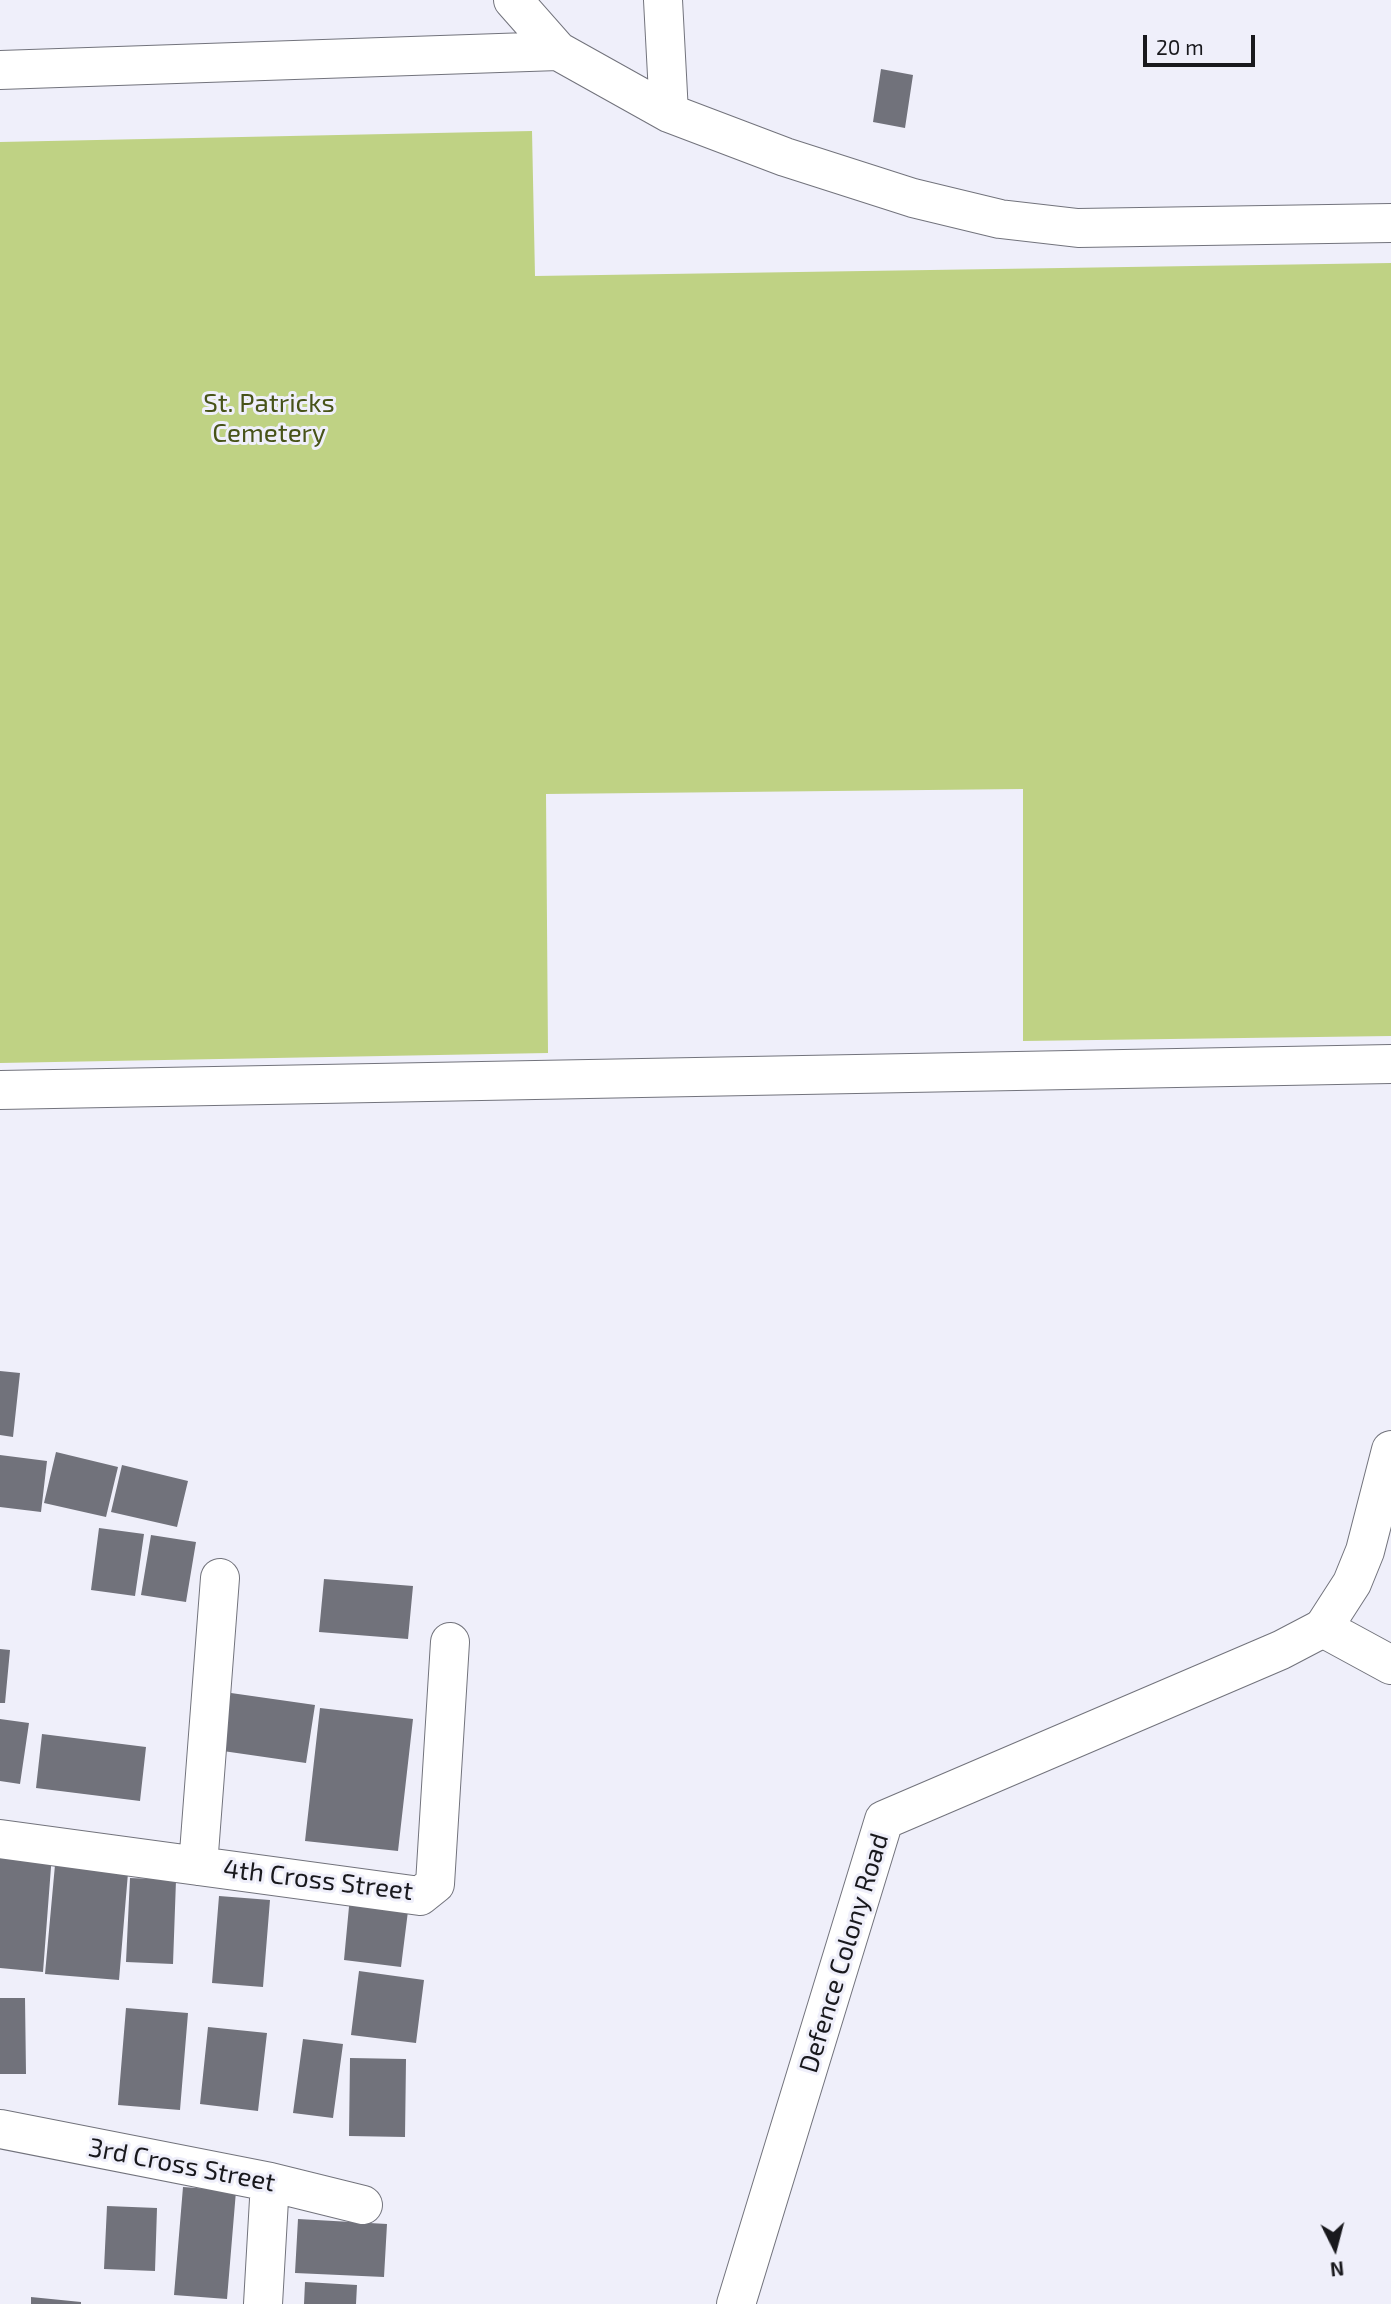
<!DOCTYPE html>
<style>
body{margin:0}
#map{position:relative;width:1391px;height:2304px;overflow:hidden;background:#efeffa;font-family:"Exo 2",sans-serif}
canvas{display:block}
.north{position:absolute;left:1300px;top:2213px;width:70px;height:70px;-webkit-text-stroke:5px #efeffa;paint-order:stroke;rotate:174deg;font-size:19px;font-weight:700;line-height:28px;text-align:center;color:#19191d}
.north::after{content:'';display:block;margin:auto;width:24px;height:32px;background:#19191d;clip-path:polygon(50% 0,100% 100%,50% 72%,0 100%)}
.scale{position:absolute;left:1143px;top:35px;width:112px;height:32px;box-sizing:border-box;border:4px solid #19191d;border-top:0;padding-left:9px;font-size:21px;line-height:24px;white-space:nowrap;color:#19191d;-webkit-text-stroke:5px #efeffa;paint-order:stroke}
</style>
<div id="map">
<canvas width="1391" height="2304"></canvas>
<div class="north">N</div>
<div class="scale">20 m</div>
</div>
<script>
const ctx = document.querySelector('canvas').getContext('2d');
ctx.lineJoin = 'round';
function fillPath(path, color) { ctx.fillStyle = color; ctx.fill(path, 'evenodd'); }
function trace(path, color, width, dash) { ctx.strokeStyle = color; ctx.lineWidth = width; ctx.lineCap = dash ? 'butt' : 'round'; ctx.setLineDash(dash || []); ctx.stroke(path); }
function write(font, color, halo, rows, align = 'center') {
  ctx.font = font + ' "Exo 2",sans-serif'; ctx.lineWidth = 6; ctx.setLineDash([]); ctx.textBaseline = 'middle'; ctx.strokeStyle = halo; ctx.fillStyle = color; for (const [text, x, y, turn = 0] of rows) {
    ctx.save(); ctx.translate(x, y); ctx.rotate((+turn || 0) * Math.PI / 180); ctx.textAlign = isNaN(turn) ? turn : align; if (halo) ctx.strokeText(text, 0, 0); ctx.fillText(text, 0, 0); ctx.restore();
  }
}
const green = new Path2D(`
 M 532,131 L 535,276 L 1391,263 L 1391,1036 L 1023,1041 L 1023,789 L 546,794 L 548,1053 L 0,1063 L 0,142 Z`);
const building = new Path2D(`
 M 881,69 L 913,75 L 905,128 L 873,122 Z
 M 0,1371 L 20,1373 L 13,1437 L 0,1435 Z
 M 56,1452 L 118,1467 L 106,1517 L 44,1503 Z
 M 0,1455 L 47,1461 L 41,1512 L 0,1507 Z
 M 122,1465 L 188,1481 L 177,1527 L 111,1512 Z
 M 99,1528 L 144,1534 L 135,1596 L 91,1590 Z
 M 151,1535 L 196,1542 L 186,1602 L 141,1595 Z
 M 324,1579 L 413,1586 L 408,1639 L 319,1632 Z
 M 0,1649 L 10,1650 L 5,1703 L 0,1703 Z
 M 224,1692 L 315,1705 L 306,1763 L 216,1750 Z
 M 320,1708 L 413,1719 L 398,1851 L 305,1841 Z
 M 0,1719 L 29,1723 L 20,1784 L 0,1781 Z
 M 42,1734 L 146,1747 L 140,1801 L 36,1788 Z
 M 0,1850 L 52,1854 L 43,1972 L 0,1968 Z
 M 56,1854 L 129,1861 L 119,1980 L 45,1974 Z
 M 130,1878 L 176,1880 L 173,1964 L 126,1962 Z
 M 219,1896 L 270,1900 L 263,1987 L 212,1983 Z
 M 350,1896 L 409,1903 L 401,1967 L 344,1960 Z
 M 359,1971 L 424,1980 L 416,2043 L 351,2035 Z
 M 0,1998 L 25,1998 L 26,2074 L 0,2074 Z
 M 126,2008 L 188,2013 L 180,2110 L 118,2105 Z
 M 208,2027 L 267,2033 L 258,2111 L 200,2104 Z
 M 303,2039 L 343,2044 L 333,2118 L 293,2113 Z
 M 350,2058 L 406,2059 L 405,2137 L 349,2136 Z
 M 183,2187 L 236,2191 L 227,2299 L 174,2295 Z
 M 107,2206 L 157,2208 L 155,2271 L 104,2269 Z
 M 298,2219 L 387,2224 L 384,2277 L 295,2273 Z
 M 305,2282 L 357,2285 L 356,2304 L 304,2304 Z
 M 31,2297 L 81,2302 L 81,2304 L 31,2304 Z`);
const minor = new Path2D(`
 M 513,0 L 558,51 L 669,113 L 785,157 L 913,198 L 1000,219 L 1078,228 L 1391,223
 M 663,0 L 669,113
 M 0,70 L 558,51
 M 0,1839 L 420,1896 L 435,1884 L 450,1642
 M 198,1866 L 220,1578
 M 0,2129 L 270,2182 L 363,2205
 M 263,2304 L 270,2182
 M 736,2304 L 884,1820 L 1281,1650 L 1323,1628`);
const major = new Path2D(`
 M 0,1090 L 1391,1064
 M 1391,1450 L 1365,1551 L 1352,1583 L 1323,1628 L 1391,1665`);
const parkNames = [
 ["St. Patricks",269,403],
 ["Cemetery",269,433]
];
const streetNames = [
 ["4th Cross Street",318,1880,7],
 ["Defence Colony Road",844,1953,-73],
 ["3rd Cross Street",182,2165,11]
];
fillPath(green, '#bfd284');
fillPath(building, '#71727b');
trace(minor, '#72737c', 40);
trace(major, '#72737c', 40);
trace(minor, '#fff', 38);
trace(major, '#fff', 38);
write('26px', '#475318', '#efeffa', parkNames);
write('26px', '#19191d', '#efeffa', streetNames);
</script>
